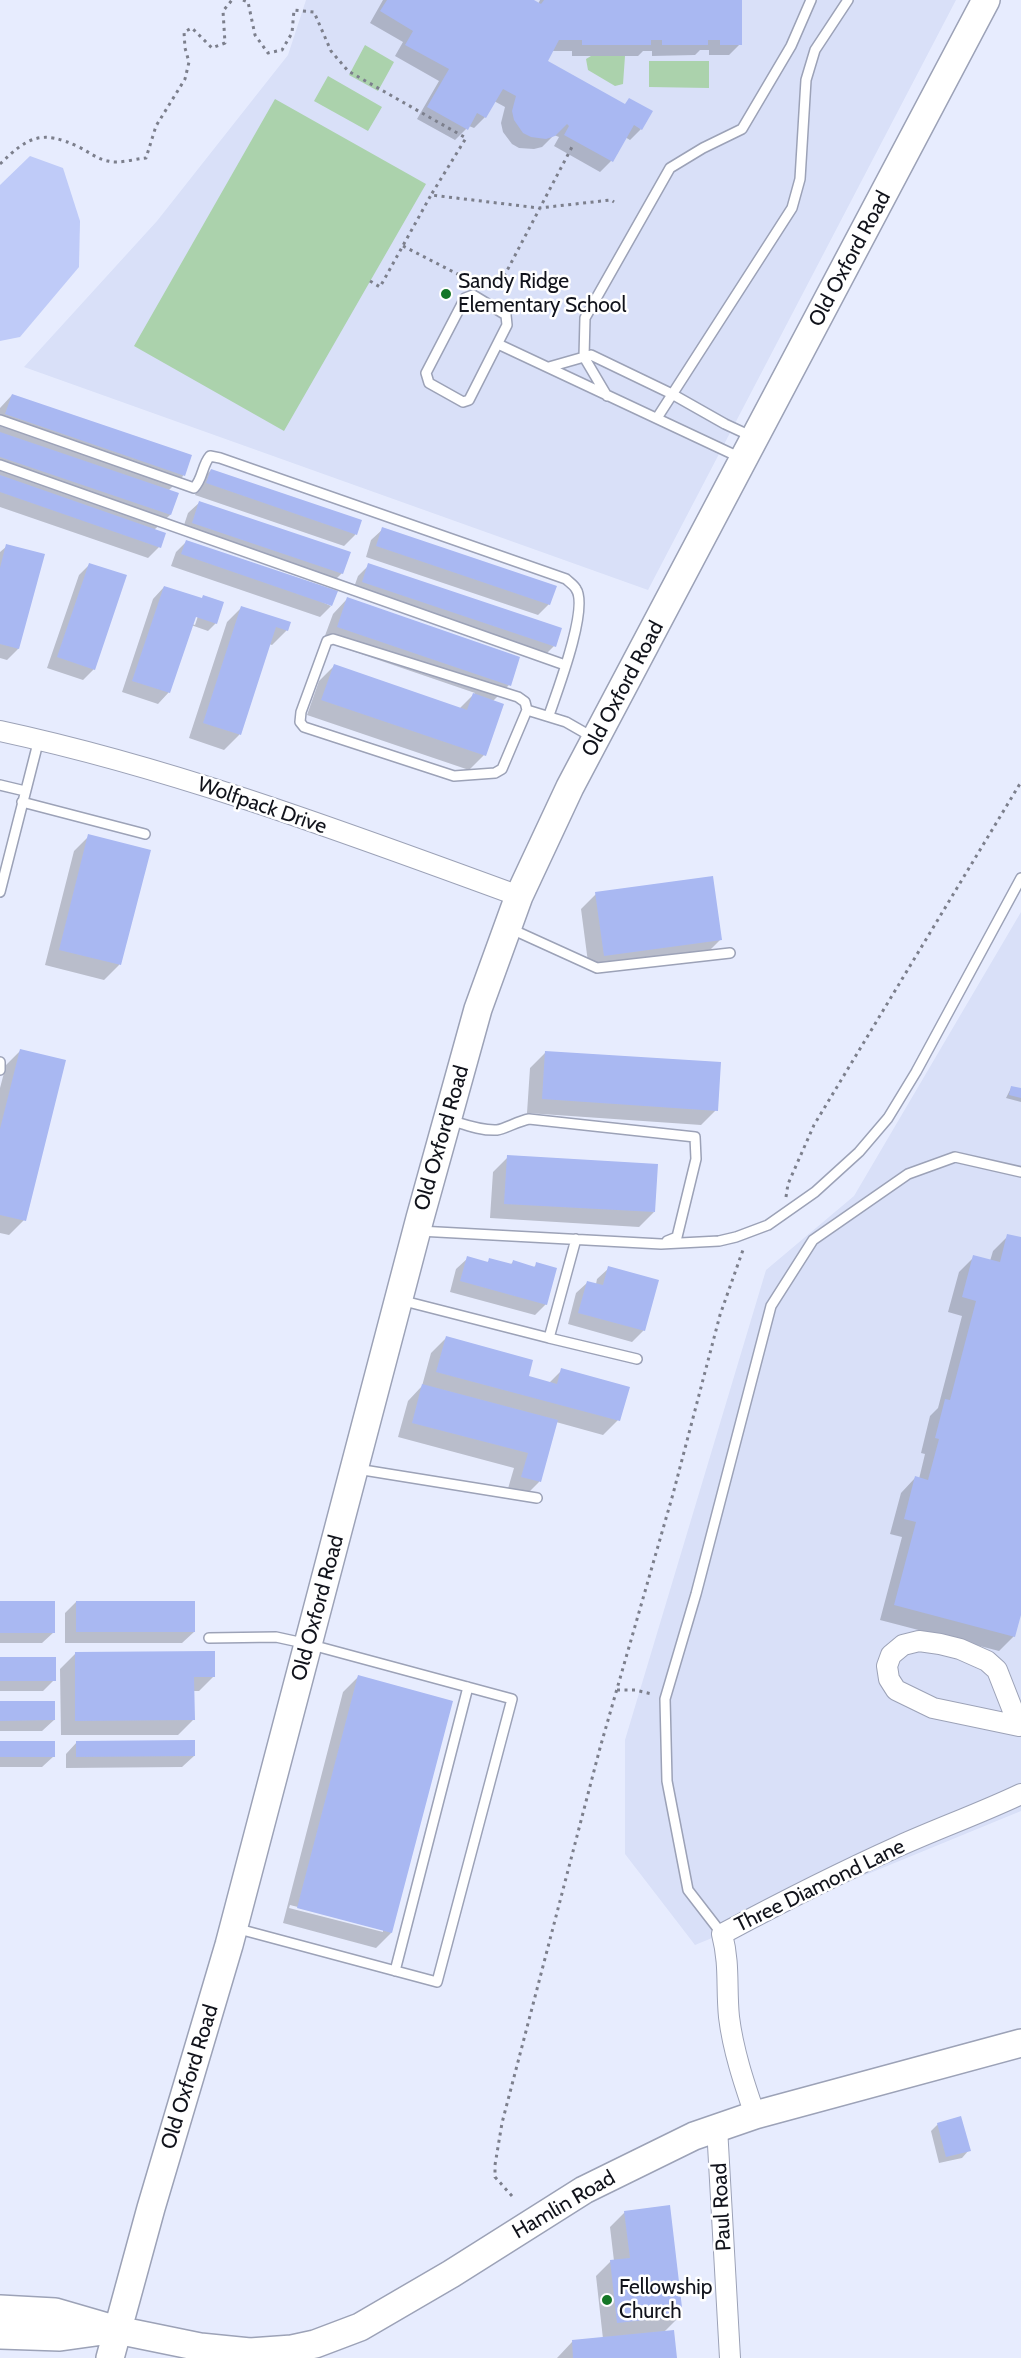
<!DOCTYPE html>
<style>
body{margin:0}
canvas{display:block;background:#e7ecfe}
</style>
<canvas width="1021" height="2358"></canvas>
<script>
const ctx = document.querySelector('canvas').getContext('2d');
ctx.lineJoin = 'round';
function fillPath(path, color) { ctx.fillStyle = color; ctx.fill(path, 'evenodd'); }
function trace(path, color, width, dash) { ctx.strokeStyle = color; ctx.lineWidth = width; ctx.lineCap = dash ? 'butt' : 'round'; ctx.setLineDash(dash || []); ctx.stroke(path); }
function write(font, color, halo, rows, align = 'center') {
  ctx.font = font + ' Cabin,sans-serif'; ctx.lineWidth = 5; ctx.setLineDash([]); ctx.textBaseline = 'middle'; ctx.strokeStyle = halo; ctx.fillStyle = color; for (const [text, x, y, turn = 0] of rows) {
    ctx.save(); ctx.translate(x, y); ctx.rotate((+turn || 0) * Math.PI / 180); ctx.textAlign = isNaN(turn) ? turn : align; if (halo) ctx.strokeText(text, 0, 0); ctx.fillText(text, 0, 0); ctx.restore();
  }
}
const built = new Path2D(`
 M 306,0 L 956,0 L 648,590 L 24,367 L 157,221 L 288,55 Z
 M 1021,912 L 1021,1811 L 695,1945 L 625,1854 L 625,1740 L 766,1270 L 854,1196 Z`);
const green = new Path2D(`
 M 365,45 L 394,62 L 378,91 L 349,75 Z
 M 591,56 L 625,56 L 623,84 L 615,86 L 588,70 L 586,59 Z
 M 649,61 L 709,61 L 709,88 L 649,87 Z
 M 328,76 L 382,107 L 368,131 L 314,101 Z
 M 275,99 L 426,184 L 284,431 L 134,346 Z`);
const water = new Path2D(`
 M 30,156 L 63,168 L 80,221 L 79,267 L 20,337 L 0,341 L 0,185 Z`);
const shadow = new Path2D(`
 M 383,0 L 531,0 L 538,4 L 540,0 L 740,0 L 740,44 L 729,55 L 709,55 L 709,50 L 700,50 L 695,55 L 652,56 L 652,51 L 643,51 L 638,56 L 572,56 L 572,51 L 551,51 L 546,61 L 641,129 L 630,140 L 625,137 L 611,161 L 600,172 L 554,146 L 559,137 L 554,135 L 542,147 L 534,149 L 519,148 L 512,144 L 503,132 L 501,123 L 505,107 L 494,101 L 485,117 L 474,128 L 469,126 L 455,140 L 417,119 L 439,81 L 395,56 L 403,42 L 370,23 Z
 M 12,395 L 190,456 L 183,476 L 168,491 L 170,515 L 154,530 L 159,547 L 148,558 L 0,507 L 0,408 Z
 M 211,470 L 360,521 L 355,535 L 344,546 L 195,495 L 200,481 Z
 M 200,502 L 342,573 L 330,585 L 181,534 L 188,513 Z
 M 383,529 L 549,604 L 538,615 L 366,557 L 371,540 Z
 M 187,541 L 331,606 L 320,617 L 171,566 L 176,552 Z
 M 7,546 L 43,555 L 18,649 L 7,660 L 0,658 L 0,552 Z
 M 90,564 L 94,669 L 83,680 L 47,668 L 79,575 Z
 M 369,565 L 554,646 L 547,653 L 528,647 L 524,651 L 352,593 L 358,576 Z
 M 164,587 L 201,600 L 203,597 L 222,603 L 216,623 L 208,631 L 191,625 L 169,692 L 158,704 L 122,692 L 153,599 ZM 198,604 L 202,604 L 195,625 L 192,624 Z
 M 347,599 L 509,685 L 492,702 L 484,755 L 469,770 L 307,715 L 319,681 L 334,666 L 459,709 L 475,693 L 323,641 L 333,614 Z
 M 242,607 L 287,630 L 272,645 L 269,644 L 239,735 L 224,750 L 189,738 L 227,622 Z
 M 89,836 L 149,851 L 119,965 L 104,980 L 45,965 L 74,851 Z
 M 596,894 L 720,940 L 705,955 L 589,970 L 581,909 Z
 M 21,1050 L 24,1220 L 9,1235 L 0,1233 L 0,1088 L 6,1065 Z
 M 545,1053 L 716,1110 L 701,1125 L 527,1113 L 530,1068 Z
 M 1011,1088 L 1021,1090 L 1021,1102 L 1006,1098 Z
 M 508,1157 L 654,1212 L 639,1227 L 490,1218 L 493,1172 Z
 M 1008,1236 L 1021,1239 L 1021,1609 L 1014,1636 L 999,1651 L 880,1620 L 902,1537 L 890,1534 L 901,1493 L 915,1478 L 919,1479 L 925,1454 L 921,1453 L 930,1416 L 938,1408 L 962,1316 L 948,1312 L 959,1272 L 974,1257 L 990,1261 L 993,1251 Z
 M 468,1258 L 486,1263 L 490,1260 L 510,1265 L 513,1262 L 533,1268 L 537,1264 L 546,1304 L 535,1315 L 450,1292 L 456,1269 Z
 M 609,1268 L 644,1330 L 632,1342 L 568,1324 L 576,1293 L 588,1282 L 596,1284 L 597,1279 Z
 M 446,1338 L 527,1377 L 549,1383 L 562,1370 L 618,1420 L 603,1435 L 556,1422 L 539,1482 L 524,1497 L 507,1492 L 514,1468 L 398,1437 L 408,1401 L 422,1386 L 431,1353 Z
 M 0,1602 L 54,1632 L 42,1643 L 0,1643 Z
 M 76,1602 L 194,1632 L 182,1643 L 65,1643 L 65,1613 Z
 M 75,1654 L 214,1676 L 199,1691 L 193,1691 L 193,1720 L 178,1735 L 61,1735 L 60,1669 Z
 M 0,1659 L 54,1680 L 43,1691 L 0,1691 Z
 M 358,1677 L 391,1933 L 376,1948 L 283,1923 L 343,1692 ZM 290,1905 L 383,1929 L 383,1932 L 289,1908 Z
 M 0,1702 L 54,1720 L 42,1731 L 0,1731 Z
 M 0,1742 L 54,1756 L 42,1767 L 0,1767 Z
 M 77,1742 L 194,1756 L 182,1767 L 66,1768 L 66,1754 Z
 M 938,2124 L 969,2150 L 962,2158 L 939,2163 L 931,2131 Z
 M 625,2212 L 681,2315 L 664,2332 L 675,2358 L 557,2358 L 572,2342 L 603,2339 L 596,2276 L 611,2261 L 614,2261 L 610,2227 Z`);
const building = new Path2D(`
 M 387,0 L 534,0 L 541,4 L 544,0 L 742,0 L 742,45 L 720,45 L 720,40 L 708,40 L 708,45 L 662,45 L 662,40 L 651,40 L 651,45 L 582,45 L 582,40 L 559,40 L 548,61 L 625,104 L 629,98 L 653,111 L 642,130 L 634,125 L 613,162 L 564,135 L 569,126 L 567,124 L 555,136 L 546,139 L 531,137 L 523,133 L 514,120 L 512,111 L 516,96 L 503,89 L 486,118 L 477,113 L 468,130 L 427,107 L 449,69 L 405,45 L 413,31 L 380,11 Z
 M 12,394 L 192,455 L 185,476 L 5,414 Z
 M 0,432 L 179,493 L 171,515 L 0,457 Z
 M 211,469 L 362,520 L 357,535 L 206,483 Z
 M 0,475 L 166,533 L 161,548 L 0,492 Z
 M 199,501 L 351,552 L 343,574 L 192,523 Z
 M 382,527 L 557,586 L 550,605 L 376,546 Z
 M 186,540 L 338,591 L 332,606 L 181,554 Z
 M 6,544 L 45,554 L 19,649 L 0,644 L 0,568 Z
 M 89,563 L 127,575 L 95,670 L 57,657 Z
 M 368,563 L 562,628 L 556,647 L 362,582 Z
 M 164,586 L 202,598 L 203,595 L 224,602 L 217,624 L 196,617 L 170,693 L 132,681 Z
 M 347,597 L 520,657 L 511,686 L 337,627 Z
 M 241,606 L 291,622 L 288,631 L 276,627 L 241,735 L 203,723 Z
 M 334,664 L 467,710 L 473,693 L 504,704 L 486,756 L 321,700 Z
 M 88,834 L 151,850 L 121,965 L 59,950 Z
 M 713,876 L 722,940 L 604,956 L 595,892 Z
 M 20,1049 L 66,1060 L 26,1221 L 0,1215 L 0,1129 Z
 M 545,1051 L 721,1062 L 718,1111 L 542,1099 Z
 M 1011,1086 L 1021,1088 L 1021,1098 L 1009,1095 Z
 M 507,1155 L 658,1164 L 655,1212 L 504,1204 Z
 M 1007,1234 L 1021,1237 L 1021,1615 L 1015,1637 L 894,1605 L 916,1522 L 904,1519 L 915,1476 L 928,1480 L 939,1439 L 935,1438 L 945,1399 L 950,1400 L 976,1301 L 962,1297 L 973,1255 L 1000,1262 Z
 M 467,1256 L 488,1262 L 489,1258 L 512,1264 L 513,1260 L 535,1267 L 536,1262 L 557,1268 L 547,1305 L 460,1281 Z
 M 608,1266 L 659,1280 L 645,1331 L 578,1313 L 587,1281 L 603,1285 Z
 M 446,1336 L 533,1360 L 529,1376 L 557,1384 L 561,1368 L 630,1387 L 620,1421 L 436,1372 Z
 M 422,1384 L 558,1420 L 541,1482 L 521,1477 L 528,1453 L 412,1423 Z
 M 0,1601 L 55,1601 L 55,1633 L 0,1633 Z
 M 76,1601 L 195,1601 L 195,1632 L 76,1632 Z
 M 215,1651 L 215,1677 L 194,1677 L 195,1720 L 75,1721 L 75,1652 Z
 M 0,1657 L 56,1657 L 56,1681 L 0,1681 Z
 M 358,1675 L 453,1701 L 392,1933 L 297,1908 Z
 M 0,1701 L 55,1701 L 55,1720 L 0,1721 Z
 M 195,1740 L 195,1756 L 76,1757 L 76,1741 Z
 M 0,1741 L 55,1741 L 55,1757 L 0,1757 Z
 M 961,2116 L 971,2151 L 946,2157 L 937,2123 Z
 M 670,2205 L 683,2316 L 617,2323 L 610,2260 L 630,2258 L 624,2211 Z
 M 674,2330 L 677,2358 L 573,2358 L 572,2340 Z`);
const path = new Path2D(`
 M 243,0 L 248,2 L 255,35 L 268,53 L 282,50 L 292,33 L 294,10 L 314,12 L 331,51 L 348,71 L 466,138 L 431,195
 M 0,164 C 28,137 41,129 79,147 C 89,152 97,159 108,161 C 119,164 134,159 146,158 L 156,126 L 185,79 L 189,62 L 185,48 L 184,32 L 192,28 L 212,48 L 225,43 L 223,11 L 232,0
 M 403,246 L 473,282
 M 370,281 L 380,287 L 431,195 L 539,208 L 611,200 L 614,202
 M 487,288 L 500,284 L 573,145
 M 786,1197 L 788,1184 L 814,1125 L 1021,782
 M 617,1690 L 635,1690 L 652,1694
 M 512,2196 L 495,2177 L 495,2165 L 502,2123 L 600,1748 L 673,1494 L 720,1315 L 744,1247`);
const lane = new Path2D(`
 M 473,295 L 506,315 L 507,325 L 469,400 L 463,402 L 429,383 L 426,373 L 465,298 Z
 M 498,344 L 741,458
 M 549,367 L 591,355 L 672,394 L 725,424 L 753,437
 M 607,396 L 584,357 L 585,318 L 670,168 L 703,148 L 742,129 L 791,46 L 811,0
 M 657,418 L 792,208 L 800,179 L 806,80 L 815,50 L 848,0
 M 0,420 L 194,488 C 203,479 202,465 210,456 L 220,458 L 566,579 C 569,582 574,585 576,589 C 589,608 557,692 549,715
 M 0,465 L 565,665
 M 527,710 L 525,702 L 518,697 L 333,639 L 327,641 L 301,712 L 300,722 L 304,727 L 454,776 L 495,773 L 502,769 L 527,710 L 566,722 L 594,738
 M 0,785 L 25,791
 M 22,802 L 145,834
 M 0,892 L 39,739
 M 509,928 L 597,968 L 730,953
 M 0,1062 L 0,1070
 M 449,1120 C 463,1124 481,1131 497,1130 C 505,1129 518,1121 529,1119 L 695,1137 L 696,1159 L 677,1237 L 667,1241
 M 419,1231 L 661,1244 L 719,1241 L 736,1237 L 768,1225 L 815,1192 L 859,1152 L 888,1118 L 916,1072 L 1021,878
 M 400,1300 L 549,1338 L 576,1239
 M 549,1338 L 637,1359
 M 357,1469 L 537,1498
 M 209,1638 L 276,1637 L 308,1644 L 512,1699 L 437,1982 L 235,1928
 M 722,1934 L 688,1890 L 667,1781 L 665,1699 L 696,1594 L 771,1306 L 813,1240 L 908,1174 L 955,1157 L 1021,1172
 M 395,1971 L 468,1687`);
const street = new Path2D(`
 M 0,731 C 177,769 349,834 519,896
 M 919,1641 L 940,1644 L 960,1649 L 987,1661 L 997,1670 L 1019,1726 L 933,1708 L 896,1690 L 889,1679 L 887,1666 L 891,1655 L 903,1645 Z
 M 755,2115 C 744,2083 733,2050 729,2017 C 726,1987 730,1965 722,1934 C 780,1903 839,1873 899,1846 C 939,1828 981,1813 1021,1794
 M 717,2127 L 730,2358`);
const secondary = new Path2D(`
 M 0,2309 L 55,2312 L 117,2330 L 200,2347 L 250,2352 L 292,2349 L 315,2344 L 360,2327 L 451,2274 L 584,2190 L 694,2136 L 755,2115 L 1021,2043
 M 0,2335 L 60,2337 L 103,2331
 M 110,2358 L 151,2208 L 229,1945 L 420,1218 L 478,1009 L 519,896 L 570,787 L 986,0`);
const markers = [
 [446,294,6,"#147626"],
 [607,2300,6,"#147626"]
];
const streetNames = [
 ["Old Oxford Road",850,259,-62],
 ["Old Oxford Road",623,689,-62],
 ["Wolfpack Drive",262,806,19],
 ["Old Oxford Road",442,1138,-74],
 ["Old Oxford Road",318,1608,-75],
 ["Three Diamond Lane",820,1886,-26],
 ["Old Oxford Road",190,2077,-73],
 ["Hamlin Road",564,2205,-30],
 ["Paul Road",722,2207,-93]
];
const poiNames = [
 ["Sandy Ridge",458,282],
 ["Elementary School",458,306],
 ["Fellowship",619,2288],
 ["Church",619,2312]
];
fillPath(built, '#d9e0f8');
fillPath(green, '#abd2ac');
fillPath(water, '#bfcbf8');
fillPath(shadow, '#0003');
fillPath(building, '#a9b8f2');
trace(lane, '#9ca2b7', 12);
trace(street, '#9ca2b7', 22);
trace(secondary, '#9ca2b7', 30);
trace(path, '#7c7f8c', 3, [3, 4.5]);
trace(lane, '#fff', 9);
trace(street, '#fff', 20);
trace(secondary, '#fff', 27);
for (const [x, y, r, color] of markers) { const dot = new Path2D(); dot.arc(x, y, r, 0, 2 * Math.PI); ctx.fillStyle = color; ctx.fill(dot); trace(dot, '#fff', 2); }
write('21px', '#11131b', '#fff', streetNames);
write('21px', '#11131b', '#fff', poiNames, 'left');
</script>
